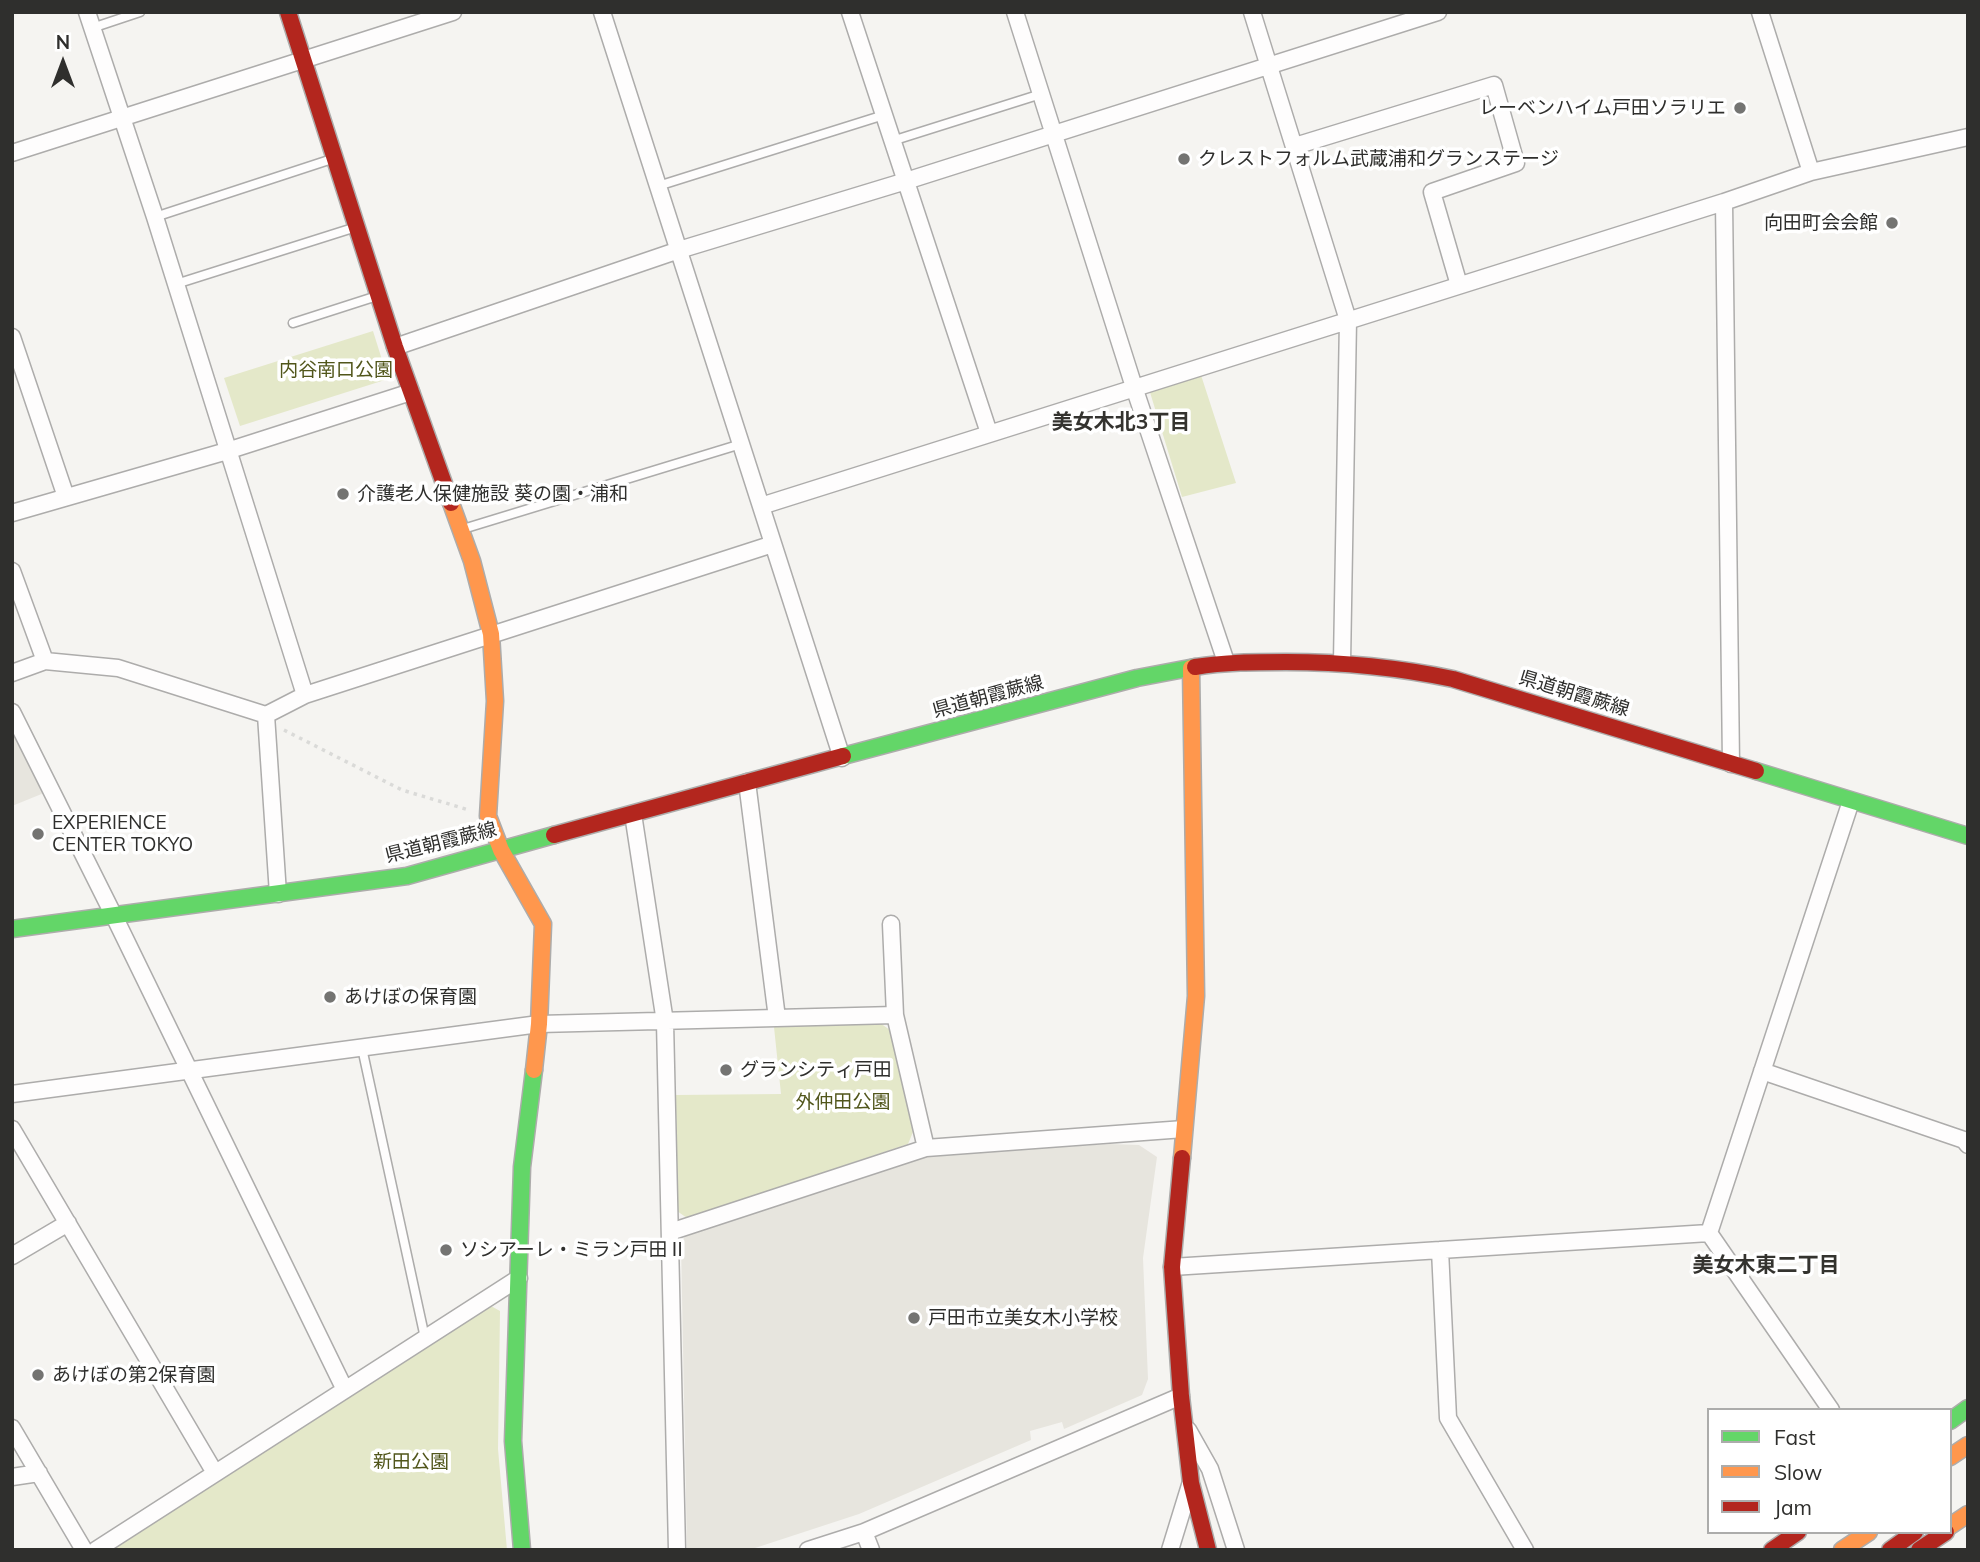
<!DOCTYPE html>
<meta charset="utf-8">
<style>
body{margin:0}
#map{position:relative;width:1980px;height:1562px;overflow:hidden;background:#f5f4f1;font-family:Mulish,sans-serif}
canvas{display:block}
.frame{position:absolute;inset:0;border:14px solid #2f2f2d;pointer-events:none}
.legend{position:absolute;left:1707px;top:1408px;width:245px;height:126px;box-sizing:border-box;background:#fff;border:2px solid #acacab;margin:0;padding:9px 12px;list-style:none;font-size:21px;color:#2f2f2d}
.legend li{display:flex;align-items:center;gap:14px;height:35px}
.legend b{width:35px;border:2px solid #acacab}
.north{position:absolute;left:28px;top:28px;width:70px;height:70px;-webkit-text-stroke:5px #fff;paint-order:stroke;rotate:0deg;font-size:19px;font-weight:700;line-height:28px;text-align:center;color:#2f2f2d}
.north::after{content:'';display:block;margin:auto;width:24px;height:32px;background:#2f2f2d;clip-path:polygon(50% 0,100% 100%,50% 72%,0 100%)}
</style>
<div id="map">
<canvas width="1980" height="1562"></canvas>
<div class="frame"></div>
<ul class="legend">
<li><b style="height:9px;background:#63d668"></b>Fast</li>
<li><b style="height:9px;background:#ff974d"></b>Slow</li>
<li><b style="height:9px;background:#b3261e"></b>Jam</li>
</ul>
<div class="north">N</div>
</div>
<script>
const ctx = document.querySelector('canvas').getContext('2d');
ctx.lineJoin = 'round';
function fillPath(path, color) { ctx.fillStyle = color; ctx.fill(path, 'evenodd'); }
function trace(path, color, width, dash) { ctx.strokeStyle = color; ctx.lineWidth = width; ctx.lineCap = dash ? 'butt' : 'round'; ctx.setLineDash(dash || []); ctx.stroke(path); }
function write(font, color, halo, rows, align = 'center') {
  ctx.font = font + ' Mulish,"Noto Sans JP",sans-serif'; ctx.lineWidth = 7; ctx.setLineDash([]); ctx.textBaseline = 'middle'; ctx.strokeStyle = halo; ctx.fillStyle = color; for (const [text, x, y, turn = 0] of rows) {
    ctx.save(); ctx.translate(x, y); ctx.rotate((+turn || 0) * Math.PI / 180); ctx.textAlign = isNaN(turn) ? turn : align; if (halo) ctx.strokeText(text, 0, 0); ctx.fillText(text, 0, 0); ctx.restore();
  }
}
const built = new Path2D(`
 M 12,733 L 44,793 L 12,806 Z
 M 1110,1144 L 1139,1145 L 1157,1157 L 1143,1258 L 1148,1379 L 1142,1395 L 1064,1429 L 1062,1422 L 1030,1431 L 1031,1440 L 859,1514 L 749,1550 L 687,1550 L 681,1244 L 686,1234 L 931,1155 Z`);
const green = new Path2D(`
 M 373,331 L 388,379 L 240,426 L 224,378 Z
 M 1200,372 L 1236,483 L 1182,497 L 1149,389 Z
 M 880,1023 L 890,1030 L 913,1132 L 908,1144 L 687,1218 L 677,1211 L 676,1095 L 781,1094 L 774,1027 Z
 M 491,1306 L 500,1311 L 498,1449 L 507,1550 L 110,1550 Z`);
const path = new Path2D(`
 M 284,730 L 402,790 L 469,810`);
const lane = new Path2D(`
 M 92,28 L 140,12
 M 892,141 L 1041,94
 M 658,186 L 884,115
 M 155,217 L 332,159
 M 176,284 L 353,228
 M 293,323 L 377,296
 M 463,529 L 741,444
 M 362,1048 L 425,1338`);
const street = new Path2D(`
 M 87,12 L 155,217 L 305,695
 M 602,12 L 842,758
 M 850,12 L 989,433
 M 1015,12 L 1134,387 L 1226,662
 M 1252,12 L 1348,320 L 1342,662
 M 1760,12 L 1811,172
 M 1295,146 L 1494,85 L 1516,163 L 1432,192 L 1459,285
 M 12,153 L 453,12
 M 1724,202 L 1731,764
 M 12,337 L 66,497
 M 395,347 L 679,250 L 906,181 L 1438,12
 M 761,506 L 1724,202 L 1811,172 L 1968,137
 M 12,513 L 227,451 L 411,392
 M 12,571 L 45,661
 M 12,673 L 45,661 L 118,668 L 266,715 L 278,894
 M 12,712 L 114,916 L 345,1390
 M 266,715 L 305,695 L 773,544
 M 747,782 L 777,1018
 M 633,814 L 665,1022 L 677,1550
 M 891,924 L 895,1015
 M 1762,1071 L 1964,1140 L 1968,1145
 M 12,1094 L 539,1024 L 895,1015 L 926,1148
 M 12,1129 L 215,1473
 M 670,1232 L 926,1148 L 1184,1129
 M 1440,1250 L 1448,1418 L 1525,1550
 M 12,1256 L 68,1223
 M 1172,1267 L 1709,1233
 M 1831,1410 L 1709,1233 L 1851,801
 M 12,1428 L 84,1550
 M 1188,1430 L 1210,1469 L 1236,1550
 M 12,1477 L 39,1473
 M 864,1532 L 871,1550
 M 96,1550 L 519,1278
 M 808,1550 L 864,1532 L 1181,1396
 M 1170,1550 L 1190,1485`);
const fast = new Path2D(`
 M 843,756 L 1137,678 L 1195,667
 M 1756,771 L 1968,836
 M 12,929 L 407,876 L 554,835
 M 1950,1421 L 1968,1408
 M 522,1550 L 513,1441 L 522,1167 L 534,1070`);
const slow = new Path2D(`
 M 451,503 L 472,561 L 491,634 L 495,701 L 488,816 L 501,850 L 543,924 L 539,1024 L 534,1070
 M 1182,1158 L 1196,996 L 1191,668
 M 1950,1457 L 1968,1445
 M 1950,1526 L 1968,1514
 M 1842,1550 L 1869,1532`);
const jam = new Path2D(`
 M 288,12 L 395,347 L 451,503
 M 1195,667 C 1225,662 1255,662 1286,662 C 1345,662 1396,667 1453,679 L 1756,771
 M 554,835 L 843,756
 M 1182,1158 L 1172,1267 L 1181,1396 L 1191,1483 L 1208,1550
 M 1772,1550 L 1798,1532
 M 1890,1550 L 1915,1532
 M 1919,1550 L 1946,1532`);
const markers = [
 [1740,108,7,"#747472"],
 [1184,159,7,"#747472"],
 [1892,223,7,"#747472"],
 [343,494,7,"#747472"],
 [38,834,7,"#747472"],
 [330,997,7,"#747472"],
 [726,1070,7,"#747472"],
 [446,1250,7,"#747472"],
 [914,1318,7,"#747472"],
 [38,1375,7,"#747472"]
];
const poiNames = [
 ["レーベンハイム戸田ソラリエ",1726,108,"right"],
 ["クレストフォルム武蔵浦和グランステージ",1198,159],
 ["向田町会会館",1878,223,"right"],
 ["介護老人保健施設 葵の園・浦和",357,494],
 ["EXPERIENCE",52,823],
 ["CENTER TOKYO",52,845],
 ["あけぼの保育園",344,997],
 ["グランシティ戸田",740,1070],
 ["ソシアーレ・ミラン戸田Ⅱ",460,1250],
 ["戸田市立美女木小学校",928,1318],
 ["あけぼの第2保育園",52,1375]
];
const parkNames = [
 ["内谷南口公園",336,370],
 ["外仲田公園",843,1102],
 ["新田公園",411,1462]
];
const streetNames = [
 ["県道朝霞蕨線",1574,694,17],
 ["県道朝霞蕨線",988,697,-15],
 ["県道朝霞蕨線",441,843,-14]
];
const neighbourhoodNames = [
 ["美女木北3丁目",1121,423],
 ["美女木東二丁目",1766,1266]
];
fillPath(built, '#e7e5de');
fillPath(green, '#e4e8c9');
trace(lane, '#adacab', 11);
trace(street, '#adacab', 19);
trace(fast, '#adacab', 19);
trace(slow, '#adacab', 19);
trace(jam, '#adacab', 19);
trace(path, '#dadad8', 3.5, [3.5, 5]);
trace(lane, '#fefdfd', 8);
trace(street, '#fefdfd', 16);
trace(fast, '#63d668', 16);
trace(slow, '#ff974d', 16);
trace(jam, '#b3261e', 16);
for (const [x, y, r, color] of markers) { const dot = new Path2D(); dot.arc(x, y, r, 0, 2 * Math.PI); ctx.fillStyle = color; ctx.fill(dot); trace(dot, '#fff', 2.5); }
write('19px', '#2f2f2d', '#fff', poiNames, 'left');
write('19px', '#51561b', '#fff', parkNames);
write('19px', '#2f2f2d', '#fff', streetNames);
write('bold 21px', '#34332f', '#fff', neighbourhoodNames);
</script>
